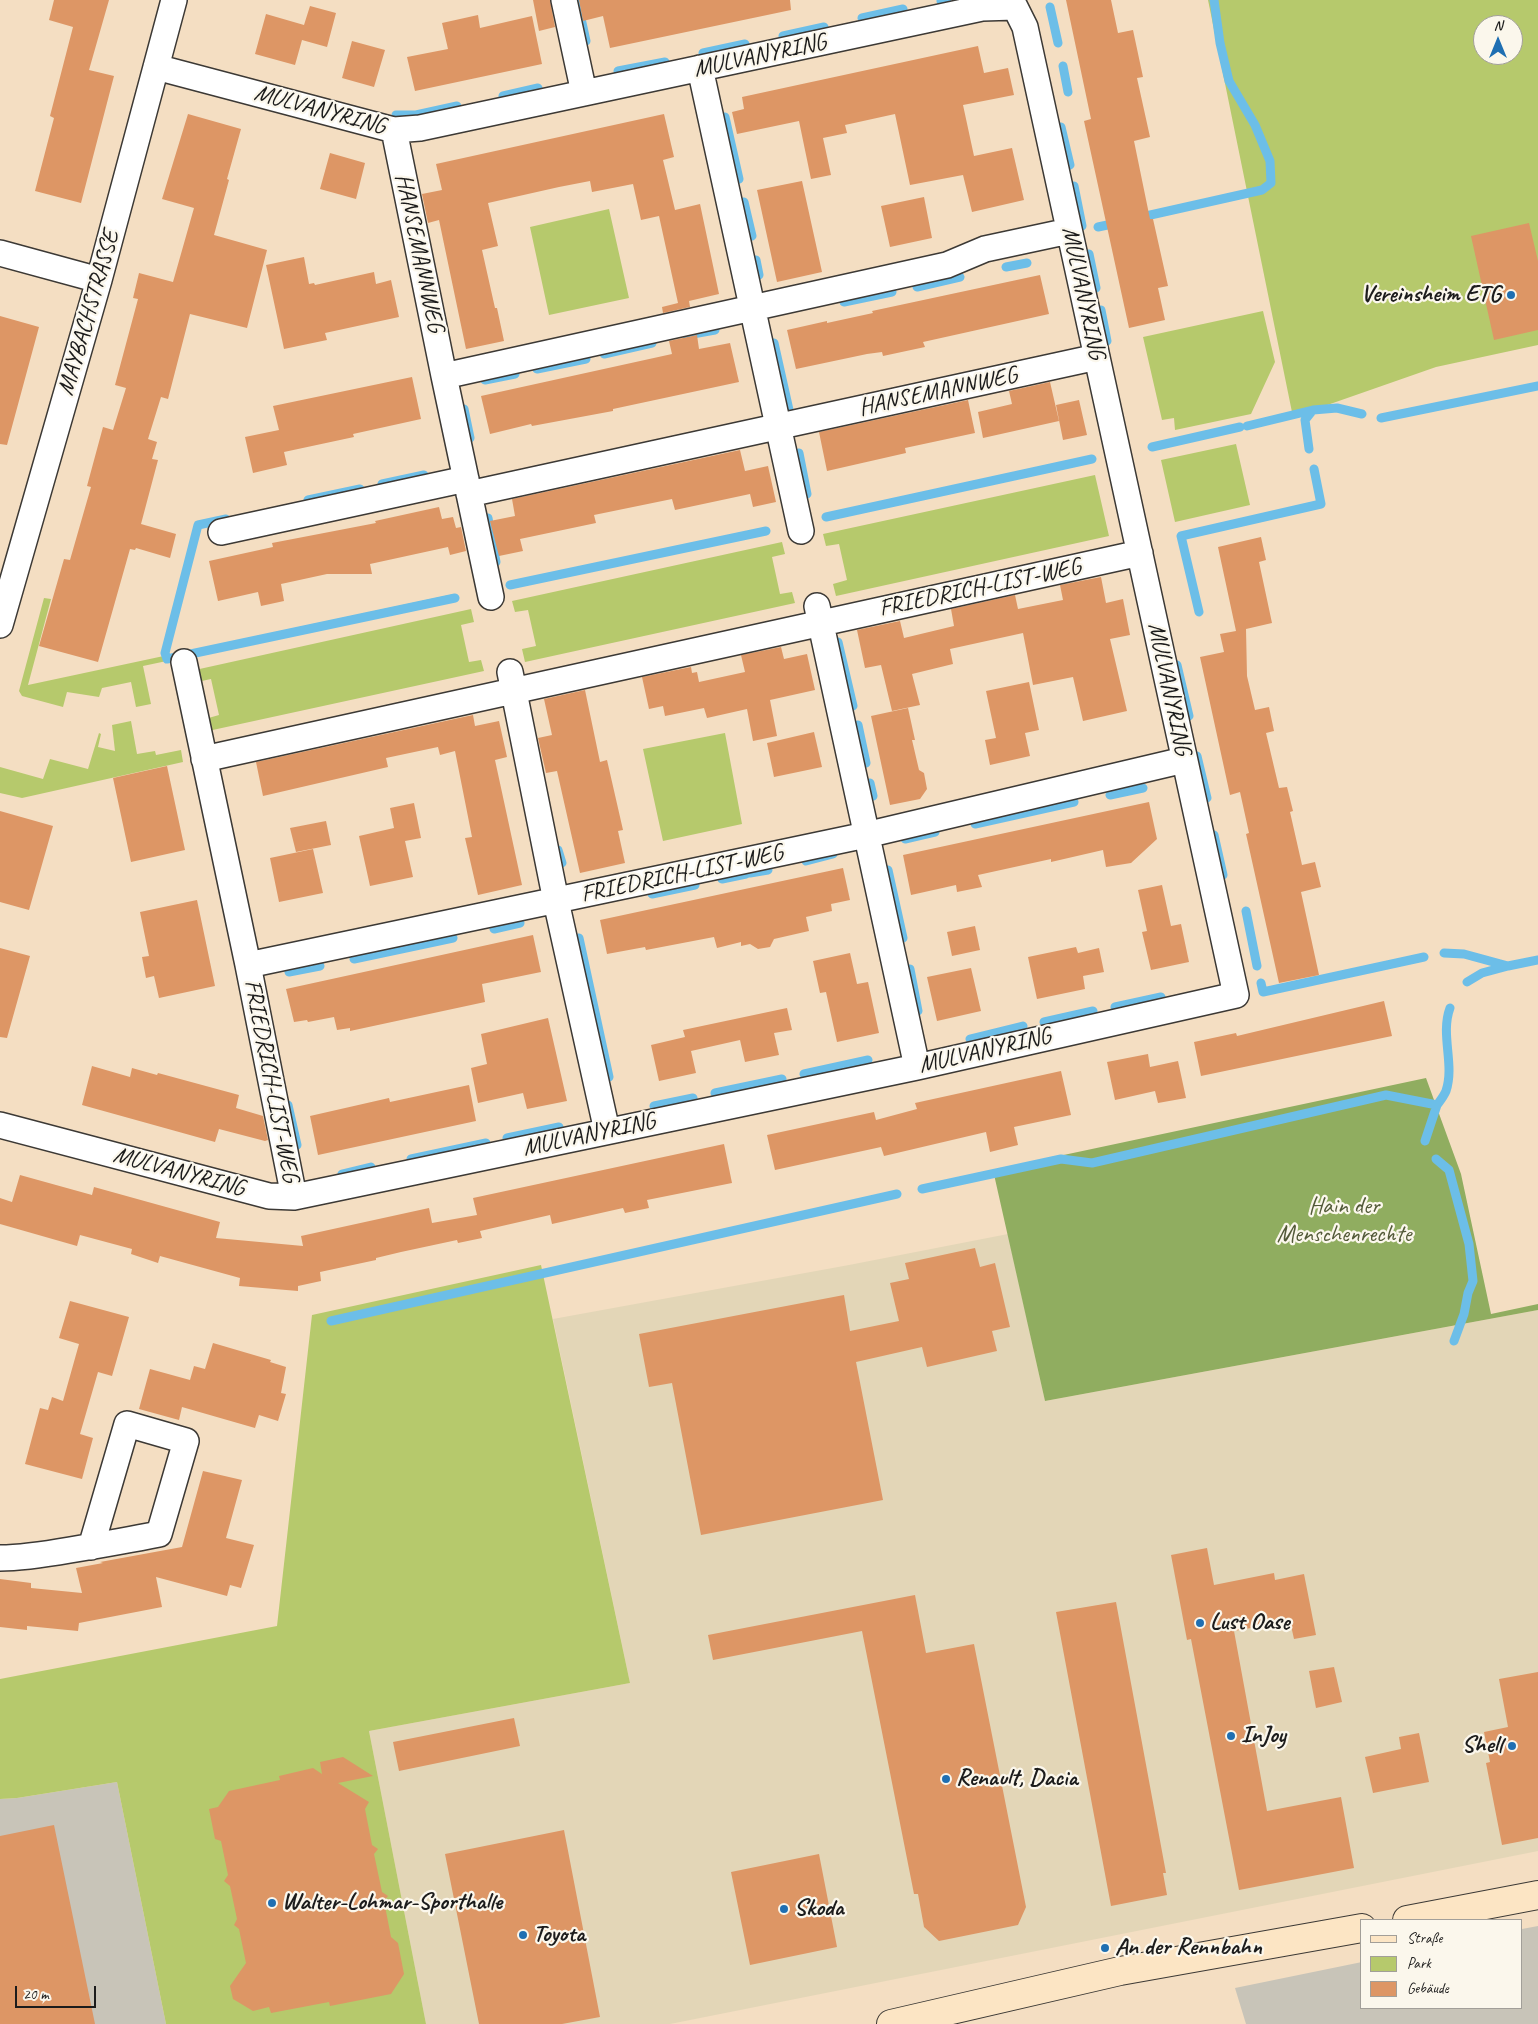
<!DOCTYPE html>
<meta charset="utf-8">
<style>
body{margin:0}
#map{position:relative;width:1538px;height:2024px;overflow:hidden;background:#f4dec2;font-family:Caveat,sans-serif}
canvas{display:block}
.legend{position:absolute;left:1360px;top:1919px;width:162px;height:90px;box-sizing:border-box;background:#fbf7ec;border:1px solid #a29f99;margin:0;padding:6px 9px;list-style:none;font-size:15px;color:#1c1c1c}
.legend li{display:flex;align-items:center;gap:10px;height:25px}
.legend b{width:25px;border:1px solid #a29f99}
.north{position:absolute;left:1473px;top:15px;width:50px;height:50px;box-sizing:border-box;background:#fbf7ec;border:1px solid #a29f99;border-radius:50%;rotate:0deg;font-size:14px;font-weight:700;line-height:20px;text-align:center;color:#1c1c1c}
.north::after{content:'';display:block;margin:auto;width:18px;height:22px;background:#1f6fb2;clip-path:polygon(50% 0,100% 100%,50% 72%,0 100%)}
.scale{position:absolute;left:15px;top:1986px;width:81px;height:22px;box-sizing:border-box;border:2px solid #1c1c1c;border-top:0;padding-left:6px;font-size:15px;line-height:18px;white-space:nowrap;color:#1c1c1c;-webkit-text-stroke:4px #fbf7ec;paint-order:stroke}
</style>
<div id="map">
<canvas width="1538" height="2024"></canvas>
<ul class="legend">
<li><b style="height:6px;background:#fce5c4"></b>Straße</li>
<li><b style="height:14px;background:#b6c96c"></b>Park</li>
<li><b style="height:14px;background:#dd9665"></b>Gebäude</li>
</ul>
<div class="north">N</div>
<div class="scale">20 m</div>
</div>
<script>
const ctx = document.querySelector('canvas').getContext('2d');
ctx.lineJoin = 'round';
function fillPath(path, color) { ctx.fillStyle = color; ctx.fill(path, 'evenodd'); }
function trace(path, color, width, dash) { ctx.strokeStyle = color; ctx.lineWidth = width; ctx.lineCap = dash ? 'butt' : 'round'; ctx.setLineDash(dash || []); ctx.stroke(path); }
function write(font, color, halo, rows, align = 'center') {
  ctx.font = font + ' Caveat,sans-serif'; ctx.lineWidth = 4.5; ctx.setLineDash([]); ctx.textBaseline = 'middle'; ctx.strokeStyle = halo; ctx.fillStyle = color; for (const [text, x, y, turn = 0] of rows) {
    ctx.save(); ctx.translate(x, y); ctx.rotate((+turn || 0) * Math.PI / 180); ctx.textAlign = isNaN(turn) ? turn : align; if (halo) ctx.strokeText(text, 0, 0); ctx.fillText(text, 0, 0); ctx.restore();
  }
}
const built = new Path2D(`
 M 1008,1234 L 1045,1401 L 1538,1310 L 1538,1851 L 670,2024 L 426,2024 L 369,1731 L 630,1683 L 553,1319 L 849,1265 Z`);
const industrial = new Path2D(`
 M 117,1782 L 166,2024 L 0,2024 L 0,1799 L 17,1798 Z
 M 1538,1926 L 1538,2024 L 1246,2024 L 1235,1988 L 1362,1962 L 1362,2008 L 1522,2008 L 1522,1929 Z`);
const green = new Path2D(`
 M 1208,0 L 1538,0 L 1538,345 L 1436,367 L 1293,417 ZM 1483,25 L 1513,25 L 1513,55 L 1483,55 Z
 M 609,209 L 629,298 L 549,315 L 530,227 Z
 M 1263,311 L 1275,362 L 1251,414 L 1175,430 L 1174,418 L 1162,420 L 1143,337 Z
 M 1236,444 L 1250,505 L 1175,522 L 1161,460 Z
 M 1095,475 L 1109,536 L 836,596 L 833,584 L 847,580 L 839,544 L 826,546 L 823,534 Z
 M 782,542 L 785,554 L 772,557 L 780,594 L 792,592 L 795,603 L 525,662 L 522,649 L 536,646 L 528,610 L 515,612 L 512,601 Z
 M 454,594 L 455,600 L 143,666 L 151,704 L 136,707 L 131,682 L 102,688 L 99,697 L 67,692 L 63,707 L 22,696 L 19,691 L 44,598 L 51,599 L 28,685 Z
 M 471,609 L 474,622 L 461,625 L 469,662 L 481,660 L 484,671 L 208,731 L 205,719 L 219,715 L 211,679 L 197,682 L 195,670 Z
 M 131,721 L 137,754 L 155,751 L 156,755 L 181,750 L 183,762 L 22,798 L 0,793 L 0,767 L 43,779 L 50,759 L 88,769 L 99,733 L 101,734 L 98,747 L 115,751 L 112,725 Z
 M 725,733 L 742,824 L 663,841 L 643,749 Z
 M 541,1265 L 630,1683 L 369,1731 L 426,2024 L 166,2024 L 117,1782 L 17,1798 L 0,1799 L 0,1679 L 277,1626 L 312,1315 Z`);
const forest = new Path2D(`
 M 1426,1078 L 1461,1174 L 1491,1314 L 1538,1304 L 1538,1310 L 1045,1401 L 993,1170 Z`);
const stream = new Path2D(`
 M 577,0 L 586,41
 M 941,1 L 947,0
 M 1050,7 L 1058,43
 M 862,18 L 903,9
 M 783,36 L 824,27
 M 703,53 L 745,44
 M 1063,66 L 1068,92
 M 618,71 L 665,62
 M 503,96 L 538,88
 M 396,115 L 416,115 L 457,106
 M 725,117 L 739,179
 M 1061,127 L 1070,165
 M 1074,186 L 1082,226
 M 744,202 L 752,236
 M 1137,218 L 1262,190 L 1271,183 L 1270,161 L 1255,125 L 1229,81 L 1220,43 L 1214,0
 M 1098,227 L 1117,223
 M 1089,254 L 1096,288
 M 756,260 L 759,275
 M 1006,267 L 1027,263
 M 917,287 L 960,277
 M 844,302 L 892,292
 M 1101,310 L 1107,341
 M 687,335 L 715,330
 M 774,343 L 789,410
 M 604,354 L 652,343
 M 537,369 L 586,359
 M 485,380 L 515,374
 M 464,409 L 470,438
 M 1381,418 L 1538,386
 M 1247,426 L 1313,410 L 1337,408 L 1362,414
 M 1152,447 L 1240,427
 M 1309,449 L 1305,420 L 1313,410
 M 799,453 L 807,494
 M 382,484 L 424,475
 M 308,500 L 360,489
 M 826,517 L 1092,459
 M 488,518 L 496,562
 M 226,519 L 198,525 L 165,653 L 167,659 L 455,598
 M 510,585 L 766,531
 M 1199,612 L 1181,536 L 1321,504 L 1314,469
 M 838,642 L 853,706
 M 1177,665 L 1189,716
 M 858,725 L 866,763
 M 1197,756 L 1207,798
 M 870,783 L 873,796
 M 1110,795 L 1143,788
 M 975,824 L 1074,802
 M 1214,835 L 1223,875
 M 905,839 L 935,832
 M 558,850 L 562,863
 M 806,861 L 833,854
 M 888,870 L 903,938
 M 750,873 L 768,870
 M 722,879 L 746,874
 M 652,894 L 695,885
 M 1246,911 L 1257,966
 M 494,929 L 520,923
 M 579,938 L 609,1077
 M 1444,953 L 1464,954 L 1508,966 L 1538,960
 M 354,959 L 453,938
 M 910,969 L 918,1011
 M 289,972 L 320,966
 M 1467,982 L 1482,973 L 1508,966
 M 1261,983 L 1263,992 L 1424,957
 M 1115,1007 L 1161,997
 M 1044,1022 L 1093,1011
 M 970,1039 L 1023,1026
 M 804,1074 L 868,1060
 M 715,1093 L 782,1079
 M 288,1105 L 297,1145
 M 654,1106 L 693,1098
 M 507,1138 L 559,1127
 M 1425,1141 L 1437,1105
 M 411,1159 L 486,1143
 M 1436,1159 L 1449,1170 L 1469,1244 L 1473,1281 L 1468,1293 L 1464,1314 L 1454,1341
 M 342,1174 L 371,1167
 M 922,1189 L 1061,1159 L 1092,1163 L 1386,1095 L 1437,1105 C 1440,1101 1444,1096 1446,1091 C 1455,1064 1440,1035 1450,1008
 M 331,1321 L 897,1194`);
const building = new Path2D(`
 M 54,0 L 109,0 L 89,70 L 114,76 L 81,203 L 35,191 L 54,118 L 50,116 L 73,27 L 49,20 Z
 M 533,0 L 550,0 L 555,27 L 539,31 Z
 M 579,0 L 790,0 L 791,10 L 610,48 L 603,16 L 583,21 Z
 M 1066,0 L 1111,0 L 1118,33 L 1133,30 L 1143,77 L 1137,78 L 1150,137 L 1134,141 L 1150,219 L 1153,219 L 1168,286 L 1158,288 L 1165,320 L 1129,328 L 1084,121 L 1091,119 Z
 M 310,6 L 336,13 L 327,47 L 302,40 L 295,65 L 255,54 L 266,14 L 304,25 Z
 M 478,15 L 480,28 L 532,16 L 542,64 L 415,91 L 407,57 L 448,49 L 442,23 Z
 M 352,41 L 385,50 L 374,87 L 342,78 Z
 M 978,46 L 984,73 L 1008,68 L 1014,95 L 963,105 L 974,156 L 1012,148 L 1024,200 L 972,212 L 963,175 L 910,185 L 895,114 L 845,125 L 847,133 L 823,138 L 831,175 L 811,179 L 799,121 L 737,134 L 732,112 L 744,109 L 742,97 Z
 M 188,114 L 241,129 L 227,179 L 229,180 L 214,235 L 267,250 L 247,328 L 190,314 L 168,399 L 161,397 L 148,439 L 157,442 L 152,459 L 158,460 L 141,524 L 176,534 L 170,558 L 136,548 L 135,550 L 130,549 L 98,662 L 39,646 L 64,559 L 70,560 L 91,487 L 87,486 L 103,427 L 113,430 L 126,388 L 115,385 L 138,299 L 133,298 L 139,273 L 173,282 L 194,208 L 162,199 Z
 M 664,114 L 674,157 L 663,160 L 675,210 L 700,204 L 719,294 L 689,301 L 690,307 L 663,313 L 662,307 L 678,303 L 659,216 L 641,220 L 633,184 L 592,192 L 590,181 L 559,187 L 488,203 L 498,246 L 482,250 L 495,308 L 497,308 L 504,341 L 466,349 L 439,220 L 428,223 L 422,194 L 442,190 L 436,164 Z
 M 330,153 L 365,163 L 356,199 L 320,189 Z
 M 802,181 L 822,272 L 777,282 L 757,190 Z
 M 924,197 L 932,238 L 890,247 L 881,206 Z
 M 1529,223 L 1538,261 L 1538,330 L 1494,340 L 1471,236 Z
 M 304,257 L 309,284 L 314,283 L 315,285 L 374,272 L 376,284 L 391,280 L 399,317 L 325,333 L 327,340 L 284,349 L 266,265 Z
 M 1040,275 L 1049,314 L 923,342 L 925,347 L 883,356 L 882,352 L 867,354 L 796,369 L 787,330 L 827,321 L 827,323 L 873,313 L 872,311 Z
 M 0,316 L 39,327 L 7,445 L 0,444 Z
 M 697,335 L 699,349 L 730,343 L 739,382 L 613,409 L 613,411 L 532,426 L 531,424 L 490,434 L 481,396 L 672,354 L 669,341 Z
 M 412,377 L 421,419 L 353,434 L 354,437 L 284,452 L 287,465 L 253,473 L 245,437 L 279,430 L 273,406 Z
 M 1050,382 L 1059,421 L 983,438 L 978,412 L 1012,404 L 1009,391 Z
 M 968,400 L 975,433 L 905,448 L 906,453 L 827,471 L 819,432 Z
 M 1079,400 L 1087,435 L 1063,440 L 1056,405 Z
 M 740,450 L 745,471 L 768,466 L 776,502 L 753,507 L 750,494 L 675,510 L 672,499 L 594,515 L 596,523 L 520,539 L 523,551 L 499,556 L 490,521 L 515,516 L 512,499 Z
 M 439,507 L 442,519 L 453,517 L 456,528 L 461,527 L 466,551 L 450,555 L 448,547 L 370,564 L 372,574 L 327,574 L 281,584 L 284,601 L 261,606 L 258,592 L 218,601 L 209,561 L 273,547 L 272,543 L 376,523 L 375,521 Z
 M 1261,537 L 1266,560 L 1259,562 L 1272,623 L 1246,629 L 1247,676 L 1255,710 L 1269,707 L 1274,731 L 1266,733 L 1279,788 L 1287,787 L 1293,811 L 1290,812 L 1302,865 L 1315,862 L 1321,887 L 1301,892 L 1319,975 L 1279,983 L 1246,834 L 1249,833 L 1240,792 L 1230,795 L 1200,657 L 1224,652 L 1220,634 L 1236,631 L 1218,547 Z
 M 1101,577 L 1106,603 L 1123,599 L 1130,635 L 1110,639 L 1127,711 L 1083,721 L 1073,677 L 1033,685 L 1023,633 L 950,649 L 953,664 L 912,674 L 920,705 L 892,711 L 881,665 L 865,668 L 857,630 L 900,621 L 904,638 L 954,626 L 951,609 L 1015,595 L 1018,609 L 1063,600 L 1060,585 Z
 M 781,647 L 784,659 L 807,654 L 815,690 L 770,700 L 777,736 L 753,741 L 747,709 L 707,718 L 704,708 L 665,716 L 663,706 L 649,709 L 642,677 L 691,667 L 692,673 L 697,672 L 699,682 L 745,672 L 741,655 Z
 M 1029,682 L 1039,730 L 1025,733 L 1030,756 L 990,765 L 985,740 L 996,738 L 986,691 Z
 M 585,690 L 600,762 L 607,760 L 623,830 L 618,831 L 625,863 L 580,873 L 557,771 L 546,773 L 538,738 L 552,735 L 544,699 Z
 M 908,708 L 915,740 L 912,740 L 919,770 L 924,773 L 927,789 L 920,799 L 890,805 L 871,716 Z
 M 473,715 L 475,726 L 499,721 L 507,757 L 495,760 L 522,885 L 478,895 L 465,838 L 472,837 L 455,751 L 440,755 L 438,747 L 386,758 L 388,767 L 263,796 L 256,762 Z
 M 814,732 L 822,767 L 774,777 L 767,743 Z
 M 167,766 L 185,850 L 131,862 L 113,778 Z
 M 1149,802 L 1157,839 L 1131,863 L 1106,867 L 1103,850 L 1051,862 L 1051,859 L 978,875 L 982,887 L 957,892 L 956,885 L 911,895 L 903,855 Z
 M 414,803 L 421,838 L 405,841 L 413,877 L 370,886 L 359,836 L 394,828 L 390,808 Z
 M 0,811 L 53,826 L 29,910 L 0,902 Z
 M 326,821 L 331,845 L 296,852 L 290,828 Z
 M 313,849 L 323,893 L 279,902 L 270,858 Z
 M 843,868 L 850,900 L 831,904 L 832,911 L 806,917 L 809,931 L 774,939 L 770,947 L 758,949 L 750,944 L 741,946 L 741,942 L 717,948 L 714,937 L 646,950 L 645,947 L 607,954 L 600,920 Z
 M 1162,885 L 1171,926 L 1181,924 L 1189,962 L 1151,970 L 1142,932 L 1147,931 L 1138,890 Z
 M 197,900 L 215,986 L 159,998 L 154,976 L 146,978 L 142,957 L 149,956 L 140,912 Z
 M 975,926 L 980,950 L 952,956 L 947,932 Z
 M 533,935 L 541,972 L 482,984 L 485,1002 L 350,1031 L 350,1028 L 337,1030 L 334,1017 L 308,1022 L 307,1020 L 294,1022 L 286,989 Z
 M 1076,947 L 1078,953 L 1099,948 L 1104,972 L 1083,976 L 1085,989 L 1037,999 L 1028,957 Z
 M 0,948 L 30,956 L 7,1038 L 0,1037 Z
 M 850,953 L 857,984 L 868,982 L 879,1033 L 837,1042 L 826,992 L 820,993 L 813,961 Z
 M 971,968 L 981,1011 L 937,1021 L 927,977 Z
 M 1384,1001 L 1392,1036 L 1201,1076 L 1194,1042 L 1236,1033 L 1237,1036 Z
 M 787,1008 L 792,1030 L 774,1033 L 779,1055 L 745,1062 L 740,1040 L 691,1051 L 696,1073 L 659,1081 L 651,1045 L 685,1037 L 683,1030 Z
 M 548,1018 L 567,1101 L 527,1109 L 523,1093 L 478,1103 L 471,1068 L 487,1064 L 481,1034 Z
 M 1148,1054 L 1150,1067 L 1178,1061 L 1186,1098 L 1158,1103 L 1155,1091 L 1115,1100 L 1107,1062 Z
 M 92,1066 L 130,1077 L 132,1068 L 157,1075 L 158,1073 L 239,1095 L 236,1108 L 263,1116 L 268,1140 L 265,1141 L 219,1129 L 215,1142 L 82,1105 Z
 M 1061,1071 L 1071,1115 L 1014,1127 L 1018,1145 L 990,1152 L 986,1132 L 884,1156 L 881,1147 L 775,1170 L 767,1135 L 874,1112 L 876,1120 L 917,1109 L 915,1103 Z
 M 469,1085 L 476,1121 L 318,1155 L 310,1116 L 389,1098 L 390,1102 Z
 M 724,1144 L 732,1183 L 647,1200 L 649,1208 L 625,1213 L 623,1208 L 552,1224 L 550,1215 L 480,1231 L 482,1238 L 458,1243 L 457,1240 L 401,1252 L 376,1258 L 376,1260 L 320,1272 L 321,1281 L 298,1286 L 298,1291 L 239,1286 L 240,1278 L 160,1256 L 158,1263 L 131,1254 L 132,1249 L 80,1235 L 77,1246 L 0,1224 L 0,1198 L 12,1202 L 20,1175 L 92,1195 L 94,1187 L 220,1222 L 216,1238 L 303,1246 L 301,1236 L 429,1208 L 432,1223 L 477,1215 L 473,1198 Z
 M 975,1248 L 980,1267 L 995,1263 L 1010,1327 L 992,1331 L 997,1351 L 927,1367 L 922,1347 L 856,1362 L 883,1500 L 701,1535 L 672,1383 L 649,1387 L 639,1334 L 844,1295 L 850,1331 L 899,1321 L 890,1283 L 909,1279 L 905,1263 Z
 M 70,1301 L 129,1317 L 112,1376 L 98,1372 L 80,1434 L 93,1438 L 82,1479 L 25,1464 L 40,1408 L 48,1410 L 52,1397 L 63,1401 L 79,1344 L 59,1338 Z
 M 213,1343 L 271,1360 L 270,1362 L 286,1367 L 281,1393 L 286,1394 L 278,1421 L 259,1415 L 255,1428 L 182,1407 L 179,1420 L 139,1409 L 150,1369 L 190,1380 L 194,1366 L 205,1369 Z
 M 203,1471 L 242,1480 L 226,1538 L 254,1545 L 241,1588 L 230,1585 L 227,1596 L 156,1577 L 162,1607 L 79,1623 L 78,1631 L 27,1626 L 27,1630 L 0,1627 L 0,1579 L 31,1583 L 31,1588 L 82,1593 L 76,1568 L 103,1563 L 100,1562 L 182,1547 Z
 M 1207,1548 L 1214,1585 L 1274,1573 L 1275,1580 L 1304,1574 L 1316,1635 L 1294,1639 L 1290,1621 L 1234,1631 L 1267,1811 L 1341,1797 L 1354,1868 L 1239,1890 L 1191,1639 L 1187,1640 L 1171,1555 Z
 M 915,1595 L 926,1653 L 974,1644 L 1026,1907 L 1018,1925 L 939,1941 L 924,1927 L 918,1894 L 914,1894 L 862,1631 L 713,1660 L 708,1635 Z
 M 1116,1602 L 1166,1873 L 1163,1873 L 1167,1895 L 1111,1906 L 1056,1612 Z
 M 1334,1667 L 1342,1702 L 1316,1708 L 1309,1671 Z
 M 1538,1672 L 1538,1838 L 1502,1845 L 1486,1763 L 1490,1762 L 1484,1732 L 1508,1727 L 1499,1679 Z
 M 514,1718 L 520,1746 L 399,1771 L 393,1742 Z
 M 1419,1733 L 1429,1782 L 1373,1793 L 1365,1757 L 1401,1749 L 1399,1737 Z
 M 343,1757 L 373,1776 L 338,1783 L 369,1802 L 365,1809 L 372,1845 L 378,1849 L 374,1854 L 382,1892 L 388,1896 L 384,1901 L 391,1937 L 398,1943 L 404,1974 L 391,1994 L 330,2006 L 329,2002 L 271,2013 L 269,2007 L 253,2011 L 233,1999 L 230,1986 L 246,1963 L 239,1929 L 234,1925 L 237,1919 L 230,1886 L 224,1881 L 228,1875 L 221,1841 L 215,1839 L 209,1809 L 218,1807 L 229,1791 L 280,1780 L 279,1776 L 313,1768 L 322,1774 L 320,1762 Z
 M 54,1825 L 95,2024 L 0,2024 L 0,1836 Z
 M 564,1830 L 600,2017 L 562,2024 L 479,2024 L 445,1854 Z
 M 819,1854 L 837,1947 L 750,1965 L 731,1872 Z`);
const minor = new Path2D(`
 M 564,0 L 584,93
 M 700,68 L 801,531
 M 394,130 L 444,376 L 947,265 L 985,249 L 1069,231
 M 0,253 L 99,280
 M 444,376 L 491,597
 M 469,494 L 1097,357
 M 221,532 L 466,479
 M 817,606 L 917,1067
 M 0,625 L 99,280 L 174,0
 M 184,662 L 248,965
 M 510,672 L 556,901 L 607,1131
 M 204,759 L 1140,553
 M 0,1125 L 269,1196 L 294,1197 L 917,1067 L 1236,995 L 1025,27 L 1015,7 L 982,8 L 420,128 L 394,130 L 156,67
 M 294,1197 L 248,965 L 866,835 L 1184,760
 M 0,1558 C 23,1558 47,1554 70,1550 C 100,1545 129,1540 159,1534 L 186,1441 L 127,1424 L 91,1547`);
const secondary = new Path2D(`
 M 1407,1920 L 1538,1895
 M 891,2024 L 1120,1971 L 1362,1928`);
const markers = [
 [1511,295,5,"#1f6fb2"],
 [1200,1623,5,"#1f6fb2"],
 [1231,1736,5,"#1f6fb2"],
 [1512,1746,5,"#1f6fb2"],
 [946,1779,5,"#1f6fb2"],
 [272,1903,5,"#1f6fb2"],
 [784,1909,5,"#1f6fb2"],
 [523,1935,5,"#1f6fb2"],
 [1105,1948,5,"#1f6fb2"]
];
const streetNames = [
 ["MULVANYRING",760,56,-12],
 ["MULVANYRING",320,110,15],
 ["HANSEMANNWEG",419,253,78],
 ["MULVANYRING",1083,293,78],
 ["MAYBACHSTRASSE",89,313,-74],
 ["HANSEMANNWEG",938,392,-12],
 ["FRIEDRICH-LIST-WEG",980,588,-12],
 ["MULVANYRING",1169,689,78],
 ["FRIEDRICH-LIST-WEG",682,874,-12],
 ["MULVANYRING",985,1051,-13],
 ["FRIEDRICH-LIST-WEG",271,1081,79],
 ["MULVANYRING",589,1135,-12],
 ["MULVANYRING",179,1172,15]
];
const poiNames = [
 ["Vereinsheim ETG",1501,295,"right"],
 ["Lust Oase",1210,1623],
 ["InJoy",1241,1736],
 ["Shell",1502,1746,"right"],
 ["Renault, Dacia",956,1779],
 ["Walter-Lohmar-Sporthalle",282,1903],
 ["Skoda",794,1909],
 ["Toyota",533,1935],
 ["An der Rennbahn",1115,1948]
];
const parkNames = [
 ["Hain der",1344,1207],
 ["Menschenrechte",1344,1235]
];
fillPath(built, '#e3d6b7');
fillPath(industrial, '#c8c4b8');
fillPath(green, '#b6c96c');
fillPath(forest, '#90ad60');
trace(stream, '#6cbee8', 9);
fillPath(building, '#dd9665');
trace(minor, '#3c3935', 28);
trace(secondary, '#3c3935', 30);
trace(minor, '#fff', 25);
trace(secondary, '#fce5c4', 28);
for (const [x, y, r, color] of markers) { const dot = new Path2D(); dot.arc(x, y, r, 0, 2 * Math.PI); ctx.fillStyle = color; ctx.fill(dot); trace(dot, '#fbf7ec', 2); }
write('24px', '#1c1c1c', '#fbf7ec', streetNames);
write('bold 24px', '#1c1c1c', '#fbf7ec', poiNames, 'left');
write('24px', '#525938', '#fbf7ec', parkNames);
</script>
